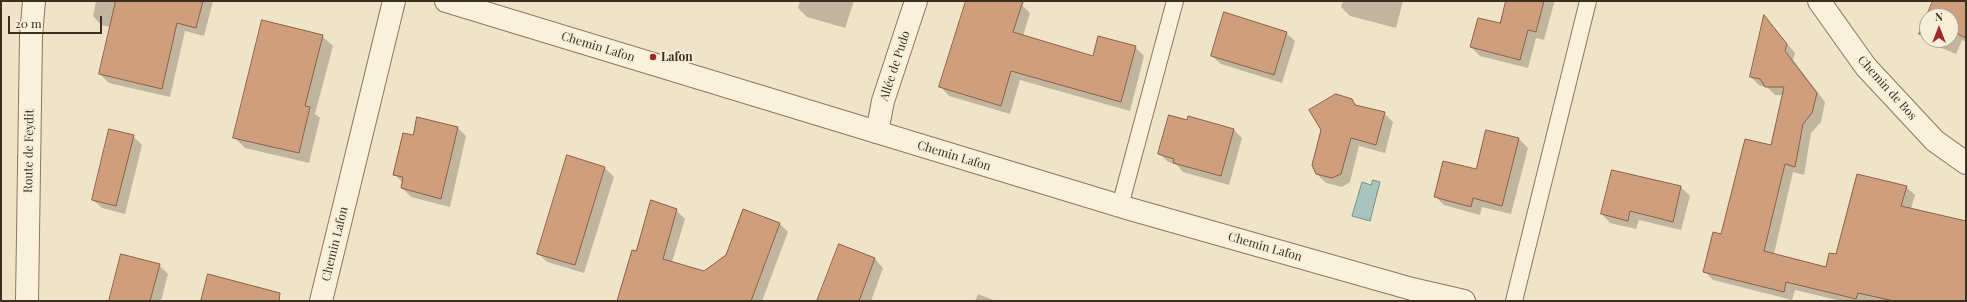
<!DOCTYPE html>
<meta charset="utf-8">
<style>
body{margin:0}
#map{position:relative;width:1967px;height:302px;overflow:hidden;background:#f0e4c8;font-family:"Playfair Display",serif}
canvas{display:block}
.frame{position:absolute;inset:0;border:2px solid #3d2e20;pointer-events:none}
.north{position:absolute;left:1919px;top:8px;width:40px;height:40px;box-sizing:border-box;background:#f7eed8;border:1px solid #ada18e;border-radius:50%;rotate:0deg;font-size:11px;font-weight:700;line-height:16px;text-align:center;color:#3d2e20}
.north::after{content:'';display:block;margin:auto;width:14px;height:18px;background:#9e2a2b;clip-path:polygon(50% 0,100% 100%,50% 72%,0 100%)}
.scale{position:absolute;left:8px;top:16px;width:94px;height:18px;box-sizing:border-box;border:2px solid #3d2e20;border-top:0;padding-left:5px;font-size:12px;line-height:14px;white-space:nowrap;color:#3d2e20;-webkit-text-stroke:3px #f7eed8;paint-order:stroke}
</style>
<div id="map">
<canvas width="1967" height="302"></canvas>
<div class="frame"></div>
<div class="north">N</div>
<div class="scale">20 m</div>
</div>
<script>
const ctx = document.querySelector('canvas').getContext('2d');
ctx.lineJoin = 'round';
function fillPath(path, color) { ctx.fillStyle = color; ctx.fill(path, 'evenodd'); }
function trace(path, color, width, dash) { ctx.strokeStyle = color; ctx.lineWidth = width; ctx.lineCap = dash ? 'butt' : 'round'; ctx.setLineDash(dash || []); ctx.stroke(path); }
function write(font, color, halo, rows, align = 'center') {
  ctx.font = font + ' "Playfair Display",serif'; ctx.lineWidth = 4; ctx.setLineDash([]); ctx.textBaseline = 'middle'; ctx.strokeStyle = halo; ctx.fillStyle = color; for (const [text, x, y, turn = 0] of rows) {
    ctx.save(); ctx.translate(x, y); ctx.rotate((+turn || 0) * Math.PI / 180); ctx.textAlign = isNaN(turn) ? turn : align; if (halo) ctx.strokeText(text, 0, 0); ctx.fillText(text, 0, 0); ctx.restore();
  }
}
const water = new Path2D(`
 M 1373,180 L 1380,182 L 1370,221 L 1352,216 L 1362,182 L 1371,185 Z`);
const shadow = new Path2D(`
 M 96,1 L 213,1 L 204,36 L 185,31 L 170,97 L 109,83 L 100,74 L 111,27 L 101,25 L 93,16 Z
 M 800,1 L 854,1 L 845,28 L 807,17 L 798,8 Z
 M 968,1 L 1024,1 L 1023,6 L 1030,13 L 1023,36 L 1094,57 L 1135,47 L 1144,56 L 1130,111 L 1020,80 L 1010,114 L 949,96 L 941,87 Z
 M 1343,1 L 1403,1 L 1396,28 L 1350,16 L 1341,7 Z
 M 1507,1 L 1553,1 L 1554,3 L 1544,40 L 1536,38 L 1528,68 L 1480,56 L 1471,47 L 1501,25 Z
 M 1934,1 L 1966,1 L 1966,42 L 1962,40 L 1956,54 L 1929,43 L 1920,34 L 1927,18 L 1927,40 L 1951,40 L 1951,16 L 1928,16 Z
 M 1764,17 L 1795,53 L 1793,60 L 1825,102 L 1821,122 L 1811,133 L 1804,175 L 1793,172 L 1774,254 L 1826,268 L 1906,187 L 1915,195 L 1911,209 L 1966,232 L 1966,301 L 1841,301 L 1795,290 L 1792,300 L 1713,280 L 1704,271 L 1722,235 L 1772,146 L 1784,95 L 1775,95 L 1767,87 L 1760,86 L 1751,77 Z
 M 1286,33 L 1295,41 L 1282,83 L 1221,64 L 1212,56 Z
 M 322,36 L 333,46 L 315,114 L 320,118 L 309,163 L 245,148 L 234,137 Z
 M 1351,100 L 1358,106 L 1384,113 L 1393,122 L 1385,153 L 1359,146 L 1350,182 L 1342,187 L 1326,183 L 1317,174 Z
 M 1187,122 L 1234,130 L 1242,138 L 1229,185 L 1183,172 L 1176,164 L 1168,162 L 1160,154 Z
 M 458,128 L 466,136 L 450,207 L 411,197 L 402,188 L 403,183 L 394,174 L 414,137 Z
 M 1487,131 L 1519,139 L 1528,148 L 1511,214 L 1482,207 L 1480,215 L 1444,205 L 1435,196 L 1477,170 Z
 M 133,136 L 142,145 L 125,214 L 102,208 L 93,200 Z
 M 567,156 L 605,168 L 614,177 L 584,273 L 547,262 L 538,253 Z
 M 1612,171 L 1681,187 L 1690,196 L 1681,230 L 1639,220 L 1636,229 L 1610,223 L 1602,214 Z
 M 676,210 L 685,219 L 672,262 L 680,301 L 618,301 L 637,252 Z
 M 743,211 L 780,224 L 788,232 L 762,301 L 722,301 L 727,256 Z
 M 875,259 L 883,268 L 871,301 L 822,301 Z
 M 159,265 L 168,274 L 161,301 L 110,301 Z
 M 978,294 L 996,301 L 975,301 Z`);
const building = new Path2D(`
 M 116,1 L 203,1 L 196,28 L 177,23 L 162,89 L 99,74 Z
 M 966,1 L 1023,1 L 1013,32 L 1093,56 L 1098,36 L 1136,46 L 1121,102 L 1011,71 L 1001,106 L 939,87 Z
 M 1506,1 L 1544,1 L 1536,32 L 1528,30 L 1520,60 L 1470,47 L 1478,18 L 1500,23 Z
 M 1933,1 L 1966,1 L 1966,38 L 1953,32 L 1951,37 L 1951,16 L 1927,16 L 1927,37 L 1919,34 Z
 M 1224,12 L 1287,32 L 1274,75 L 1211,56 Z
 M 1764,15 L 1787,44 L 1785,51 L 1817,93 L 1812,113 L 1803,124 L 1795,167 L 1785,164 L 1764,251 L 1826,267 L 1829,253 L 1836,254 L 1857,174 L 1907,186 L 1901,206 L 1966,221 L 1966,301 L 1894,301 L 1858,293 L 1856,299 L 1786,282 L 1784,292 L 1703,272 L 1713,232 L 1721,234 L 1745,139 L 1771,145 L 1784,87 L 1765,87 L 1760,79 L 1750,77 Z
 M 262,20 L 323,35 L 305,106 L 310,107 L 299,153 L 233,138 Z
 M 1336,94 L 1352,99 L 1355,105 L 1385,112 L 1376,145 L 1351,138 L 1341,174 L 1332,178 L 1316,174 L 1312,165 L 1321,130 L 1309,110 Z
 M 1169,115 L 1187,120 L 1188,116 L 1234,129 L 1221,176 L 1173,163 L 1174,159 L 1158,154 Z
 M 417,117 L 458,127 L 441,199 L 401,188 L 403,177 L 393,175 L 403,133 L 413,135 Z
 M 109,129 L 134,135 L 116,206 L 92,200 Z
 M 1486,130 L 1519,138 L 1502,206 L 1473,198 L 1471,207 L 1434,197 L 1443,161 L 1476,169 Z
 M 567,155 L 605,167 L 575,265 L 537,254 Z
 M 1612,170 L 1681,186 L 1673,222 L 1630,211 L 1628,221 L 1601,214 Z
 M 651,200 L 677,209 L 663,259 L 704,271 L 726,255 L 743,209 L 780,223 L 751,301 L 617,301 L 632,250 L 636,251 Z
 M 839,244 L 875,258 L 859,301 L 817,301 Z
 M 121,254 L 160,264 L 150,301 L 109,301 Z
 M 208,274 L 280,293 L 279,301 L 201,301 Z`);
const service = new Path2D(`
 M 1120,206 L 1175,1
 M 1514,301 L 1588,1`);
const minor = new Path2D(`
 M 1819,1 L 1866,67 L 1935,141 L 1966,163
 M 877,132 L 883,101 L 916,1
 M 321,301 L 394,1`);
const tertiary = new Path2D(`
 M 446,1 L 1130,209 L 1412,289 L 1464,301
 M 27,301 L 31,36 L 34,1`);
const markers = [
 [653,57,4,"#9e2a2b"]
];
const streetNames = [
 ["Chemin Lafon",598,47,17],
 ["Allée de Pudo",895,66,-72],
 ["Chemin de Bos",1887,88,48],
 ["Route de Feydit",29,151,-89],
 ["Chemin Lafon",954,156,17],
 ["Chemin Lafon",335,244,-76],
 ["Chemin Lafon",1265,247,16]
];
const poiNames = [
 ["Lafon",661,57]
];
fillPath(water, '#a9c4bc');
trace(water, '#6f938a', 1);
fillPath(shadow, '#0003');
fillPath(building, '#cf9f7d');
trace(building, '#8d5f41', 1);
trace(service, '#8d765c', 18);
trace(minor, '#8d765c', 24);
trace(tertiary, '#8d765c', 24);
trace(service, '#faf1dc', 16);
trace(minor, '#faf1dc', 22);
trace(tertiary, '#faf1dc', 22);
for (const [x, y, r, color] of markers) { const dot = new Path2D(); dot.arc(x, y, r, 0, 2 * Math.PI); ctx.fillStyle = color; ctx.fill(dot); trace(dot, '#f7eed8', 1.5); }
write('12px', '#3d2e20', '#f7eed8', streetNames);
write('bold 12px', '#3d2e20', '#f7eed8', poiNames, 'left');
</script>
